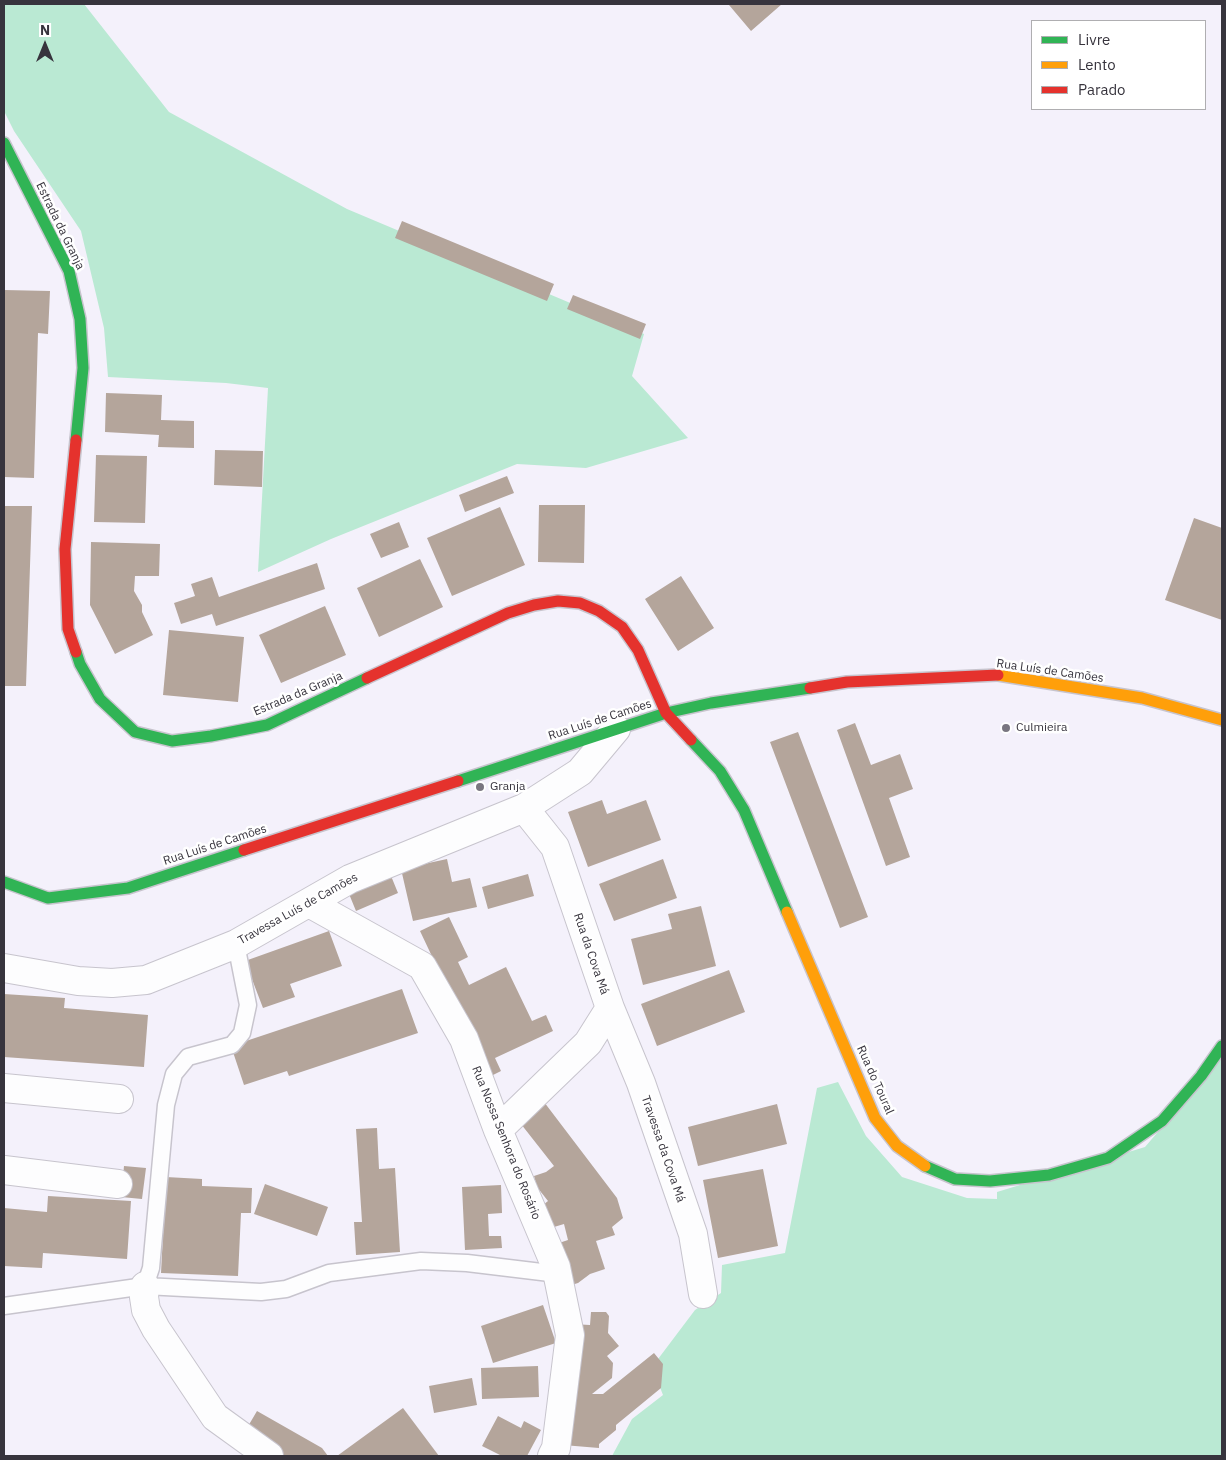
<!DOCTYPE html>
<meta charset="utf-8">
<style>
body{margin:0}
#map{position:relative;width:1226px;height:1460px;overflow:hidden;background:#f4f1fb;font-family:"IBM Plex Sans",sans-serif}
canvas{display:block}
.frame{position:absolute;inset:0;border:5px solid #37343d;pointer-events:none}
.legend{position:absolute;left:1031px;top:20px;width:175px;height:90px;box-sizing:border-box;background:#fff;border:1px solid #afaeb1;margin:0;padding:6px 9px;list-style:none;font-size:15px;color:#37343d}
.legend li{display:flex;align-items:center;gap:10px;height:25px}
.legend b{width:25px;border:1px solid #afaeb1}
.north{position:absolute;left:20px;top:20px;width:50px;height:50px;-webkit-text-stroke:4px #fff;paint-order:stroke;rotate:0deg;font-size:14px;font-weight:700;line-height:20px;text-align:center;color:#37343d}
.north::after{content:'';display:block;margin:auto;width:18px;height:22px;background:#37343d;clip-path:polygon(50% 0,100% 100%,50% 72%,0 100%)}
</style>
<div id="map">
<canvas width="1226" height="1460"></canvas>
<div class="frame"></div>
<ul class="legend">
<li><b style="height:6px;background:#30b455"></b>Livre</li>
<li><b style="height:6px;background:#ff9f0a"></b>Lento</li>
<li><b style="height:6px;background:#e5322d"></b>Parado</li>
</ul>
<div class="north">N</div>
</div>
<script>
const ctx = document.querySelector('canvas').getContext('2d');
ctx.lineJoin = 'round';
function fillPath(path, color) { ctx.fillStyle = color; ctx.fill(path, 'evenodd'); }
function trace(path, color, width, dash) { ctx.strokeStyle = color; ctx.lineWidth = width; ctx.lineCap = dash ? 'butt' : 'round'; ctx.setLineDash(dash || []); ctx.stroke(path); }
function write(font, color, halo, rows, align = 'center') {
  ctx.font = font + ' "IBM Plex Sans",sans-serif'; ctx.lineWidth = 5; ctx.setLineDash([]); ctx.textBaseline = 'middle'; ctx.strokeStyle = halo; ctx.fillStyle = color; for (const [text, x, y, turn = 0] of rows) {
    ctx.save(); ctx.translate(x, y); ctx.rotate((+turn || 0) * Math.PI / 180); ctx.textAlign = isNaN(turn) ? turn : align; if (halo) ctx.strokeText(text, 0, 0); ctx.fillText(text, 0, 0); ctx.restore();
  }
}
const green = new Path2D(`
 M 4,4 L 84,4 L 169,112 L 347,209 L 644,334 L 632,376 L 688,438 L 586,468 L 517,464 L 331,539 L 258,572 L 268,388 L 226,383 L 108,377 L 104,328 L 81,231 L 14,131 L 4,111 Z
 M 1222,1057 L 1222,1456 L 612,1456 L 632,1419 L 663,1395 L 652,1367 L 695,1310 L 721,1293 L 722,1265 L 785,1253 L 817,1088 L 838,1082 L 866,1136 L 902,1177 L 967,1198 L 997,1199 L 997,1192 L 1145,1147 Z`);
const building = new Path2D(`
 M 730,4 L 782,4 L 751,31 L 729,5 Z
 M 402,221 L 554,284 L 547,301 L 395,238 Z
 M 4,290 L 50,291 L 48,334 L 38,333 L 34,478 L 4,477 Z
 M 573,295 L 646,324 L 640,339 L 567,309 Z
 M 106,393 L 162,395 L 161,420 L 194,421 L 194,448 L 158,447 L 159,435 L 105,432 Z
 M 215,450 L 263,451 L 262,487 L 214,485 Z
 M 96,455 L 147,456 L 145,523 L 94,522 Z
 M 507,476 L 514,493 L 465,512 L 459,495 Z
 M 539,505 L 585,505 L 584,563 L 538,562 Z
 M 4,506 L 32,506 L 26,686 L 4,686 Z
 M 500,507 L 525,565 L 452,596 L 427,538 Z
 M 1194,518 L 1222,528 L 1222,620 L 1165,600 Z
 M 399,522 L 409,547 L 381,558 L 370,534 Z
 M 91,542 L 160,544 L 159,576 L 135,576 L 134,591 L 142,605 L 142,612 L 153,635 L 115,654 L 90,605 Z
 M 420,559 L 443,607 L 379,637 L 357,588 Z
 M 317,563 L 325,589 L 216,626 L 212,614 L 181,624 L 174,603 L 195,596 L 191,584 L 212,577 L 219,597 Z
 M 681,576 L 714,628 L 678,651 L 645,599 Z
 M 325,606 L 346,655 L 281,683 L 259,635 Z
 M 169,630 L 244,637 L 238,702 L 163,695 Z
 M 855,723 L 871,765 L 900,754 L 913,789 L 889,798 L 910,857 L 886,866 L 837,730 Z
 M 798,732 L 868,917 L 840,928 L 770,742 Z
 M 602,800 L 607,814 L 646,800 L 661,840 L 588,867 L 568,812 Z
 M 447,859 L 452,882 L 470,878 L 477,907 L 413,921 L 401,869 Z
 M 663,859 L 677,898 L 614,921 L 599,884 Z
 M 389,871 L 398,893 L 356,911 L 347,889 Z
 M 528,874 L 534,896 L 488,909 L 482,887 Z
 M 701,906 L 716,966 L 643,985 L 631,939 L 672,929 L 668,914 Z
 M 449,917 L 468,957 L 458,962 L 469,985 L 506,967 L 532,1021 L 546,1015 L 553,1031 L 495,1058 L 501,1071 L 489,1077 L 420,931 Z
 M 329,931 L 342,966 L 290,984 L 295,997 L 263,1008 L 245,961 Z
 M 729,970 L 745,1012 L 657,1046 L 641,1004 Z
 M 402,989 L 418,1033 L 289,1076 L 287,1071 L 244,1085 L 231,1046 Z
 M 4,994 L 65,998 L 64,1008 L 148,1015 L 144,1067 L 4,1057 Z
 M 541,1098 L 617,1198 L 623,1218 L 612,1227 L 615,1235 L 596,1241 L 605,1269 L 590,1274 L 578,1283 L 565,1287 L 553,1245 L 568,1240 L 564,1224 L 544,1230 L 538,1209 L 548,1201 L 537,1187 L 534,1176 L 546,1172 L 554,1166 L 521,1124 Z
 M 777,1104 L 787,1144 L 698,1166 L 688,1127 Z
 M 377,1128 L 379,1169 L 395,1168 L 400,1252 L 356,1255 L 354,1222 L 362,1222 L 356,1129 Z
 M 124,1166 L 146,1168 L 142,1199 L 121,1197 Z
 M 763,1169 L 778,1246 L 718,1258 L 703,1180 Z
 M 166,1177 L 202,1179 L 202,1186 L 252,1188 L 251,1213 L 241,1213 L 238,1276 L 161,1273 Z
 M 265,1184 L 328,1207 L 317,1236 L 254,1214 Z
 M 501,1185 L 502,1213 L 488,1214 L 489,1236 L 501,1236 L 502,1248 L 465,1250 L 462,1187 Z
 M 48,1196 L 131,1201 L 127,1259 L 43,1253 L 42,1268 L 4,1266 L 4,1208 L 47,1212 Z
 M 543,1305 L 556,1343 L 493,1363 L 481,1326 Z
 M 591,1312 L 606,1312 L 609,1316 L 608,1333 L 619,1346 L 607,1356 L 613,1363 L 612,1378 L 592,1394 L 603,1394 L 654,1353 L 663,1364 L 661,1388 L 616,1425 L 616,1430 L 599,1444 L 599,1448 L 563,1445 L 572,1324 L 590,1325 Z
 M 538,1366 L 539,1397 L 482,1399 L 481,1368 Z
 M 472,1378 L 477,1405 L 434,1413 L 429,1386 Z
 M 403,1408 L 439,1456 L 337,1456 Z
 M 257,1411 L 322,1448 L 328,1456 L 273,1456 L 247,1428 Z
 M 498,1416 L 521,1428 L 524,1421 L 541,1430 L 527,1456 L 502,1456 L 482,1446 Z`);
const lane = new Path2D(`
 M 145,1286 L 151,1268 L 166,1105 L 174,1074 L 188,1057 L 232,1045 L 242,1033 L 248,1005 L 236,944
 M 4,1306 L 145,1286 L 261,1292 L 286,1289 L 329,1273 L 421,1261 L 467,1263 L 558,1274`);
const street = new Path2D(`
 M 524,808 L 555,847 L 610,1008 L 641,1083 L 693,1234 L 703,1294
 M 309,903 L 422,966 L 464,1039 L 498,1130 L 556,1267 L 570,1335 L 556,1448 L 552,1456
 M 4,968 L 78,981 L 112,983 L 146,980 L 236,944 L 350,879 L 524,808 L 580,772 L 616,729
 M 4,1088 L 119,1099
 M 498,1130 L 588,1043 L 610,1008
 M 4,1170 L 118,1184
 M 145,1286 L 144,1297 L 146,1310 L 156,1329 L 215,1417 L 269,1456`);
const fast = new Path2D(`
 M 4,143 L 69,271 L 80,319 L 83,368 L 76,440
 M 76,652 L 80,664 L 100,699 L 135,732 L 172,741 L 211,736 L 267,725 L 367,678
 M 691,740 L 720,771 L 744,810 L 787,912
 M 458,781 L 666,713 L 711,703 L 810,688
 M 4,882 L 48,898 L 128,888 L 244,850
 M 925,1166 L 955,1179 L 990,1181 L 1049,1175 L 1108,1158 L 1162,1121 L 1201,1076 L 1222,1046`);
const slow = new Path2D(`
 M 998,675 L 1142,698 L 1222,720
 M 787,912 L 875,1118 L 897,1146 L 925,1166`);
const jam = new Path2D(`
 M 76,652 L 68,629 L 65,549 L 76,440
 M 367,678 L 508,613 L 534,605 L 558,601 L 580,603 L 599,611 L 622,627 L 638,650 L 666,713 L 691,740
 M 810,688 L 847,682 L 998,675
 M 244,850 L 458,781`);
const markers = [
 [1006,728,5,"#797680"],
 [480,787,5,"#797680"]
];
const streetNames = [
 ["Estrada da Granja",60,226,64],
 ["Rua Luís de Camões",1050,671,8],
 ["Estrada da Granja",298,694,-23],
 ["Rua Luís de Camões",600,720,-18],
 ["Rua Luís de Camões",215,845,-18],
 ["Travessa Luís de Camões",298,909,-29],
 ["Rua da Cova Má",591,954,71],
 ["Rua do Toural",875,1080,66],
 ["Rua Nossa Senhora do Rosário",506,1143,68],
 ["Travessa da Cova Má",663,1149,71]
];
const poiNames = [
 ["Culmieira",1016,728],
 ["Granja",490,787]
];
fillPath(green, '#bae9d3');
fillPath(building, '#b4a59b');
trace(lane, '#c7c4cd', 19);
trace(street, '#c7c4cd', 30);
trace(fast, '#c7c4cd', 14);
trace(slow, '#c7c4cd', 14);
trace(jam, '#c7c4cd', 14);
trace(lane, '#fdfdfe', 16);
trace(street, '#fdfdfe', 28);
trace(fast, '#30b455', 11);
trace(slow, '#ff9f0a', 11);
trace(jam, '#e5322d', 11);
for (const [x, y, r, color] of markers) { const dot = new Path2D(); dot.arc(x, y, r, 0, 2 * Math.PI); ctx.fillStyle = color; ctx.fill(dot); trace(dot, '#fff', 2); }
write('12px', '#37343d', '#fff', streetNames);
write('12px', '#37343d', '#fff', poiNames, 'left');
</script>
